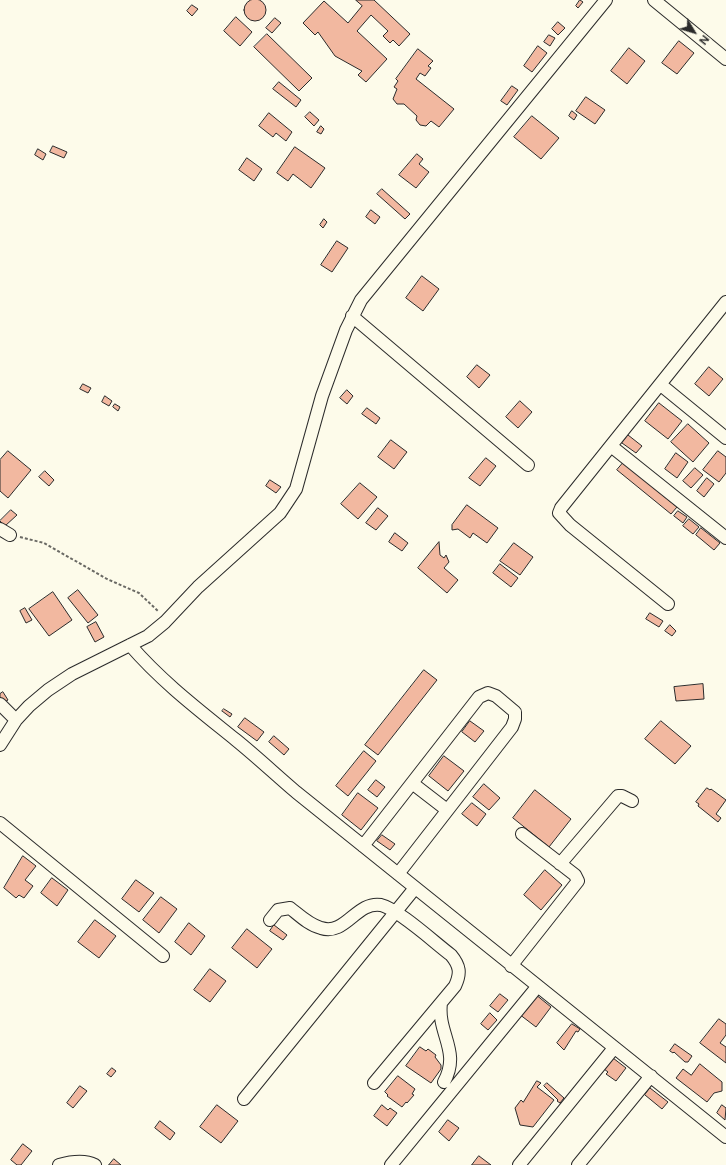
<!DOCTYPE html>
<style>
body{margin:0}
#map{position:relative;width:726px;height:1165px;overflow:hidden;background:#fdfbea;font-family:Figtree,sans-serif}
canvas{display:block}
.north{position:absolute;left:674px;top:12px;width:40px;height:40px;-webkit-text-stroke:3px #fdfbea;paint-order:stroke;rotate:128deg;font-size:11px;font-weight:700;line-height:16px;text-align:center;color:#2b2b2b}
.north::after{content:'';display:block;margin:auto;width:14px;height:18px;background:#2b2b2b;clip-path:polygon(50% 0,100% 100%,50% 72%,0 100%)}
</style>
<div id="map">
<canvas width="726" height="1165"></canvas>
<div class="north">N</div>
</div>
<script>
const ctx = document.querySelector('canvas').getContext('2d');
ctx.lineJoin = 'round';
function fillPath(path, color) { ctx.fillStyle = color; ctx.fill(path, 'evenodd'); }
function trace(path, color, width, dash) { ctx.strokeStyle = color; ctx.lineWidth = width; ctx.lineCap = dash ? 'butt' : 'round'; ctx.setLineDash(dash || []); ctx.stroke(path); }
const building = new Path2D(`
 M244 10a11 11 0 1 1 22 0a11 11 0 1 1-22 0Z
 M 356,0 L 374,0 L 410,34 L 399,46 L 393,40 L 390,43 L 383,36 L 388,31 L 371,15 L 357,31 L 387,59 L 366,82 L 358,75 L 362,71 L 335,56 L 318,32 L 315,35 L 303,23 L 324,1 L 348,23 L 362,6 Z
 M 580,0 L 583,2 L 578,8 L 576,6 Z
 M 192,5 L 198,9 L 192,16 L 187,11 Z
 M 236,17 L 252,32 L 240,46 L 224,31 Z
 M 275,18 L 281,23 L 272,33 L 266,28 Z
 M 558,22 L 565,28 L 558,35 L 552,29 Z
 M 267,34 L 312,78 L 299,91 L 254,47 Z
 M 549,35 L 555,38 L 550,46 L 544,42 Z
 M 679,41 L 694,53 L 677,74 L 662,63 Z
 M 538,46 L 547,53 L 532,72 L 524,66 Z
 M 629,48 L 645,61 L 627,84 L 611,71 Z
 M 418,49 L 433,61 L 428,66 L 431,68 L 425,76 L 420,73 L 416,79 L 454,109 L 439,127 L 431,121 L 426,126 L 420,125 L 416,120 L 417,116 L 404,104 L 397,104 L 393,99 L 397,89 L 394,87 L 398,81 L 396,79 Z
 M 279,82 L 301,100 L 296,107 L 273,89 Z
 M 512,86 L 518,90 L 507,105 L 501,101 Z
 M 586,97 L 605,110 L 595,124 L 576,111 Z
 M 572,111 L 577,115 L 574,120 L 569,116 Z
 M 310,112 L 319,120 L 314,126 L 305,117 Z
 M 269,113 L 292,132 L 286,141 L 276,133 L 273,137 L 259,126 Z
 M 532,116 L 559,138 L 541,159 L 514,137 Z
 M 321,126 L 324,129 L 321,134 L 317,132 Z
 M 53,146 L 67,152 L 64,158 L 50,152 Z
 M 295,147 L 325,168 L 311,188 L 293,174 L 288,181 L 277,173 Z
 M 38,149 L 46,154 L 43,160 L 35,155 Z
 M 417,154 L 423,159 L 419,164 L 429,172 L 416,188 L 399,175 Z
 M 247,158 L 262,169 L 254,181 L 239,170 Z
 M 382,189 L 410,214 L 405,219 L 377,194 Z
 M 371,210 L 380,217 L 375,224 L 366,217 Z
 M 324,219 L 327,222 L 323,228 L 320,225 Z
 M 337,241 L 348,248 L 332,272 L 321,265 Z
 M 422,276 L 439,289 L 423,311 L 406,298 Z
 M 477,365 L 490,375 L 479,388 L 467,377 Z
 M 709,367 L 723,379 L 709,396 L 695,384 Z
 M 83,384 L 91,388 L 88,393 L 80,389 Z
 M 347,390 L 353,396 L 347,404 L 340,398 Z
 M 105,396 L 112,401 L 109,406 L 102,402 Z
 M 520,401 L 532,412 L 518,428 L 506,417 Z
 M 659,403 L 682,421 L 668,439 L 645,421 Z
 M 115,404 L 120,407 L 118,411 L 113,407 Z
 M 367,408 L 380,418 L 376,424 L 362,414 Z
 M 688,424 L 709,443 L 693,462 L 671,442 Z
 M 628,435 L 642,446 L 636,453 L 622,443 Z
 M 391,440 L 407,452 L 394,469 L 378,457 Z
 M 8,451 L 31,470 L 8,498 L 0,491 L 0,460 Z
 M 718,451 L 726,457 L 726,473 L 719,482 L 703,470 Z
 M 676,453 L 688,462 L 677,478 L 665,469 Z
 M 486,458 L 496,466 L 480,486 L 469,478 Z
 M 623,463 L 677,507 L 671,514 L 617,470 Z
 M 695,468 L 703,475 L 691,488 L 683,481 Z
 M 45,471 L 54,480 L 49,486 L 39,477 Z
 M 707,478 L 714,484 L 704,497 L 697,491 Z
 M 270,480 L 281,487 L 276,493 L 266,486 Z
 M 360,483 L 377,497 L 358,519 L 341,504 Z
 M 467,505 L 498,528 L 487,543 L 473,533 L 470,538 L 458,529 L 452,530 L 452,525 Z
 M 378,508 L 388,516 L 376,530 L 366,523 Z
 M 11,510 L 17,515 L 5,526 L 0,521 Z
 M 678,511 L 687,517 L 683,523 L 674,516 Z
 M 689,519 L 699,527 L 693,534 L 683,526 Z
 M 701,528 L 720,543 L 714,550 L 696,535 Z
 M 395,533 L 408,543 L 402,551 L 389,542 Z
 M 439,542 L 440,555 L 444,558 L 446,555 L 449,562 L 444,568 L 458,580 L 447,593 L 418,568 Z
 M 514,543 L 533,557 L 520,575 L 500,561 Z
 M 500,564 L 518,578 L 511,587 L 493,573 Z
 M 78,590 L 98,615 L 88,623 L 68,598 Z
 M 53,592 L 72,620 L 49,636 L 29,609 Z
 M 25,608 L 32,620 L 26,623 L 20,611 Z
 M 650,613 L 663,621 L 659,627 L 646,619 Z
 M 96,622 L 104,637 L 95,642 L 87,627 Z
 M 670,625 L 676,631 L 672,636 L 665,631 Z
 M 424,670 L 437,680 L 378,755 L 365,745 Z
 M 703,684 L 704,699 L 676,701 L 674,687 Z
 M 3,692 L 8,700 L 3,703 L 0,699 L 0,694 Z
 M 224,709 L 232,714 L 230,717 L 222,711 Z
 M 245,718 L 264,732 L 257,741 L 238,727 Z
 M 470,721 L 484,731 L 475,742 L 462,732 Z
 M 661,721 L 691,746 L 675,764 L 645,739 Z
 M 274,736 L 289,749 L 284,755 L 269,742 Z
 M 364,751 L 376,761 L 348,796 L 336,786 Z
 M 444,756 L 464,771 L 448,791 L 429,776 Z
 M 376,780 L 385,787 L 377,797 L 368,790 Z
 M 484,784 L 500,798 L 489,810 L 473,797 Z
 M 707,788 L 710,790 L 711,789 L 726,800 L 716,814 L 721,818 L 718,822 L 698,806 L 699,804 L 696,802 Z
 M 535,790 L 571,819 L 549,847 L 513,818 Z
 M 358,793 L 378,808 L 361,830 L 342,815 Z
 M 472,803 L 486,814 L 477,826 L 462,814 Z
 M 382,835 L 395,844 L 390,850 L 377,841 Z
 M 23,856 L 36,866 L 25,880 L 33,886 L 24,898 L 19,895 L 16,898 L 4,888 Z
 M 545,870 L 562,885 L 541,910 L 524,895 Z
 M 52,878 L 68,890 L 57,906 L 41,893 Z
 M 136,880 L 154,893 L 139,912 L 122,899 Z
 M 161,897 L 177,909 L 159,933 L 143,920 Z
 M 95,920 L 116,936 L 99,958 L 78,942 Z
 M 189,923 L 205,936 L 191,955 L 175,942 Z
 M 274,925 L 287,935 L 283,940 L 270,931 Z
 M 247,929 L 272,949 L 257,968 L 232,948 Z
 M 210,969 L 226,981 L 210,1002 L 194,990 Z
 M 500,994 L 508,1000 L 498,1012 L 490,1006 Z
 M 535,994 L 551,1007 L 536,1027 L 519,1014 Z
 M 490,1013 L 497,1020 L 488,1030 L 481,1024 Z
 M 719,1019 L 726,1024 L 726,1035 L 720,1043 L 726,1047 L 726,1063 L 700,1043 Z
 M 572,1024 L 580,1029 L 578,1032 L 576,1031 L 564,1050 L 557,1043 Z
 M 675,1044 L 692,1056 L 688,1062 L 685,1062 L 674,1052 L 673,1053 L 670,1051 Z
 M 420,1047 L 426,1051 L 428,1049 L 436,1055 L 435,1057 L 441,1065 L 441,1069 L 431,1083 L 406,1066 Z
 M 613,1058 L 626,1068 L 616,1081 L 606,1074 L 608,1072 L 604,1069 Z
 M 700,1064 L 722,1082 L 722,1091 L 714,1093 L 707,1102 L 676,1078 L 683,1069 L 691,1075 Z
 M 112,1068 L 116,1071 L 111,1077 L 107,1074 Z
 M 398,1076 L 415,1089 L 412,1094 L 414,1095 L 407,1103 L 406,1102 L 402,1107 L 387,1096 L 388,1095 L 385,1092 Z
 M 537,1081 L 541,1083 L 537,1087 L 554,1100 L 533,1127 L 520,1125 L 515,1108 L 521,1100 L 523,1102 Z
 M 547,1083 L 564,1098 L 560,1103 L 557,1101 L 558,1100 L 544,1086 Z
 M 80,1086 L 87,1091 L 73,1108 L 67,1103 Z
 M 650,1088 L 668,1102 L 662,1109 L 645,1095 Z
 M 217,1105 L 238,1121 L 221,1143 L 200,1127 Z
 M 382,1105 L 388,1110 L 390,1108 L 397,1113 L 387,1126 L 374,1116 Z
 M 722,1105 L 726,1108 L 725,1120 L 717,1113 Z
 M 448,1120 L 459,1128 L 449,1141 L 439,1132 Z
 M 160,1121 L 175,1133 L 170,1140 L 155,1128 Z
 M 23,1144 L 32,1151 L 21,1165 L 17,1165 L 11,1160 Z
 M 479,1156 L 491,1165 L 472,1165 Z
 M 114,1159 L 121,1165 L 109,1165 Z`);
const path = new Path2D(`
 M 20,537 L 44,543 L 107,579 L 139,593 L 159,612`);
const minor = new Path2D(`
 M 654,0 L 726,59
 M 352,316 L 528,465
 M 661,385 L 726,438
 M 611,446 L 726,538
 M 0,529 L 10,535
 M 668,604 L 570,525 L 559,513 L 561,508 L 726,302
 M 130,645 C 162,682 199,710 236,740 C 257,757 276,775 296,792 L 726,1137
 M 0,704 L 16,720
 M 0,745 L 16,720 L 29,706 L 48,690 L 72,674 L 148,636 L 165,622 L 198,587 L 280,513 L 296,489 L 322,396 L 346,330 L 361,300 L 606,0
 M 412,783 L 447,810
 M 0,823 L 163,956
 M 363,846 L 479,697 L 488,693 L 496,696 L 515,712 L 515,719 L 512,727 L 398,874
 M 560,864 L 618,796 L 622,796 L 632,801
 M 270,920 L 278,910 L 290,908 C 299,915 309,925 321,928 C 346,936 356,901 381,905 C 398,909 435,943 451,955 C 460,966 461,973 455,986 L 374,1083
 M 511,966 L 578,881 L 575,875 L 522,834
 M 441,1003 C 437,1034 461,1051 444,1082
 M 244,1099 L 415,888
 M 59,1165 C 70,1162 85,1160 95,1165
 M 391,1165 L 537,987
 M 519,1165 L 614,1048
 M 578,1165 L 651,1076`);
fillPath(building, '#f2b8a0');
trace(building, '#2b2b2b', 1);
trace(minor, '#2b2b2b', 14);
trace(path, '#6a6964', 2, [3, 2]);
trace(minor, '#fdfbea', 12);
</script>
